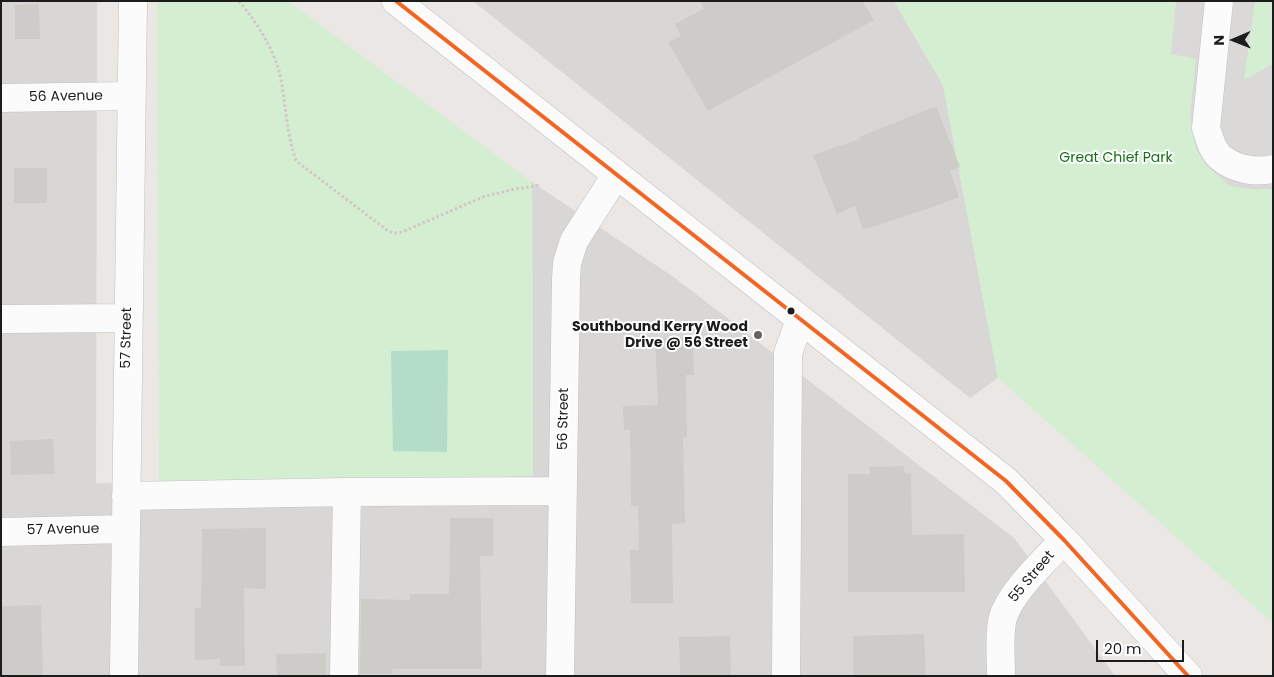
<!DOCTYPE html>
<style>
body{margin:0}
#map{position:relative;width:1274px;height:677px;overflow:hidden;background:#eae7e4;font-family:Poppins,sans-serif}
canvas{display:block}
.frame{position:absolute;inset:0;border:2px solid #1c1c1c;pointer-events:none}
.north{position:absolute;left:1209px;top:15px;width:50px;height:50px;-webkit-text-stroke:4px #fff;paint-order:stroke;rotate:269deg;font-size:14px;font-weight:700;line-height:20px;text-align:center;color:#1c1c1c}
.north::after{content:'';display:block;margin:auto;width:18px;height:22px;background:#1c1c1c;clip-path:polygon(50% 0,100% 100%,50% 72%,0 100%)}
.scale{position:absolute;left:1096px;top:640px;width:88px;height:22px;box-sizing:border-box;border:2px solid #1c1c1c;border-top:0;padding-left:6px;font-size:15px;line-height:18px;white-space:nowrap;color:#1c1c1c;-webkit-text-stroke:4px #fff;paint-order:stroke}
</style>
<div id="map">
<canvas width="1274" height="677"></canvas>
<div class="frame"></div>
<div class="north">N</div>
<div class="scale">20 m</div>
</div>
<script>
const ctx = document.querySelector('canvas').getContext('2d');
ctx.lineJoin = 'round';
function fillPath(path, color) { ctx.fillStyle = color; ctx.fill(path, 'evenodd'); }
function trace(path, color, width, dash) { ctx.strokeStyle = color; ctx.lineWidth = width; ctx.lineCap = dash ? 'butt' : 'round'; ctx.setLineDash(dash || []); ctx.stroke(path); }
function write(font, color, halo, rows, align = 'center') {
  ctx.font = font + ' Poppins,sans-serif'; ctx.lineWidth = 4; ctx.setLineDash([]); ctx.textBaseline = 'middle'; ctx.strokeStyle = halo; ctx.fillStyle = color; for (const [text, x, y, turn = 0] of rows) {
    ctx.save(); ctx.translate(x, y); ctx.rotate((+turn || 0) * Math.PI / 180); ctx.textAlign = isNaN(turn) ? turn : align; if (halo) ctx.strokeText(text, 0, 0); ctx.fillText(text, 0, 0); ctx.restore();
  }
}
const residential = new Path2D(`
 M 1,1 L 97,1 L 96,483 L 533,476 L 532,182 L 675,278 L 1014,538 L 1115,676 L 1,676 Z
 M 473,1 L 894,1 L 943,85 L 998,378 L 970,398 Z`);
const park = new Path2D(`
 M 157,1 L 288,1 L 532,182 L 533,476 L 159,481 Z
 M 894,1 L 1273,1 L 1273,623 L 998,378 L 943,85 Z`);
const pitch = new Path2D(`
 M 448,350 L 447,452 L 393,451 L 391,351 Z`);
const parking = new Path2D(`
 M 1176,1 L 1255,1 L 1244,80 L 1273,64 L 1273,189 L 1249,189 L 1230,186 L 1206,165 L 1196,148 L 1190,115 L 1196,59 L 1171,54 Z`);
const building = new Path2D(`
 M 700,1 L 862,1 L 874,20 L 708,111 L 668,42 L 681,36 L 675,24 L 704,9 Z
 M 39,4 L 40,39 L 15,39 L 15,5 Z
 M 936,106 L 960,167 L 950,171 L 959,197 L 936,206 L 863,230 L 855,206 L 837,214 L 813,155 L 860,139 L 859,137 Z
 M 14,168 L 47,168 L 47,203 L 14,203 Z
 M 693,337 L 694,375 L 686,375 L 687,437 L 683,437 L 685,523 L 672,524 L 673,603 L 631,603 L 630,550 L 639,550 L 638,506 L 631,506 L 630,430 L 624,430 L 623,406 L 658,405 L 655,338 Z
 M 53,439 L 55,474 L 11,475 L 10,441 Z
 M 903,466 L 905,473 L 911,474 L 912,535 L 964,534 L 965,592 L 848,592 L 848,474 L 870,474 L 869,467 Z
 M 450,518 L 493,518 L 493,556 L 480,556 L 482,669 L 392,669 L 393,674 L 360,674 L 361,599 L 410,600 L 410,594 L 449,594 Z
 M 266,528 L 266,589 L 244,588 L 245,666 L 220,666 L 220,659 L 195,660 L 195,608 L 201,608 L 202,529 Z
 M 41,605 L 43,676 L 1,676 L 1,606 Z
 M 924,634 L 926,676 L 853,676 L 853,636 Z
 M 730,636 L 731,676 L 680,676 L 679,637 Z
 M 326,653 L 326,676 L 277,676 L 276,654 Z`);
const path = new Path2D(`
 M 239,1 C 257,23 273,47 280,75 C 286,103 286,133 296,160 L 300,164 L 388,231 L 395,233 L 402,232 L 483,197 L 515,189 L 541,185`);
const minor = new Path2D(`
 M 396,1 L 1006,481 L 1064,540 L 1188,676
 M 1219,1 L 1206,128 C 1209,137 1212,150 1220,157 C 1234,169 1255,173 1273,169
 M 1,98 L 130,96
 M 1,319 L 127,318
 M 126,496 L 347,492 L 563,491
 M 1,532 L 126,529
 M 124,676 L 133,1
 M 344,676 L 347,492
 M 560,676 L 566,280 L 567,263 L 574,241 L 616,175
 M 786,676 L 788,353 L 800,320
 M 1001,676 C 1001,658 999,639 1002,622 C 1006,596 1046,559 1064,540`);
const bus1 = new Path2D(`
 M 396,1 L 1006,481 L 1064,540 L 1188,676`);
const markers = [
 [791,311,4.5,"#1c1c1c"],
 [758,335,5,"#646362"]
];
const streetNames = [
 ["56 Avenue",66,97,-1],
 ["57 Street",127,338,-89],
 ["56 Street",564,419,-89],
 ["57 Avenue",63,530,-1],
 ["55 Street",1032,577,-50]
];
const parkNames = [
 ["Great Chief Park",1116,158]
];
const poiNames = [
 ["Southbound Kerry Wood",748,327],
 ["Drive @ 56 Street",748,343]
];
fillPath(residential, '#d9d7d6');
fillPath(park, '#d4eed2');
fillPath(pitch, '#b3ddc8');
fillPath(parking, '#dad9d8');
fillPath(building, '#ceccc9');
trace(minor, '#c1c0bf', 29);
trace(path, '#d3c6c6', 3, [2.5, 2.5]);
trace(minor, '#fcfbfb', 28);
trace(bus1, '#f26522', 4);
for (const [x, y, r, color] of markers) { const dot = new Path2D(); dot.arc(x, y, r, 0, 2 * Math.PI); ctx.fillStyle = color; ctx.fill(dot); trace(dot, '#fff', 2); }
write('14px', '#1c1c1c', '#fff', streetNames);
write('14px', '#156f18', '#fff', parkNames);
write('bold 14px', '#1c1c1c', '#fff', poiNames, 'right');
</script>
